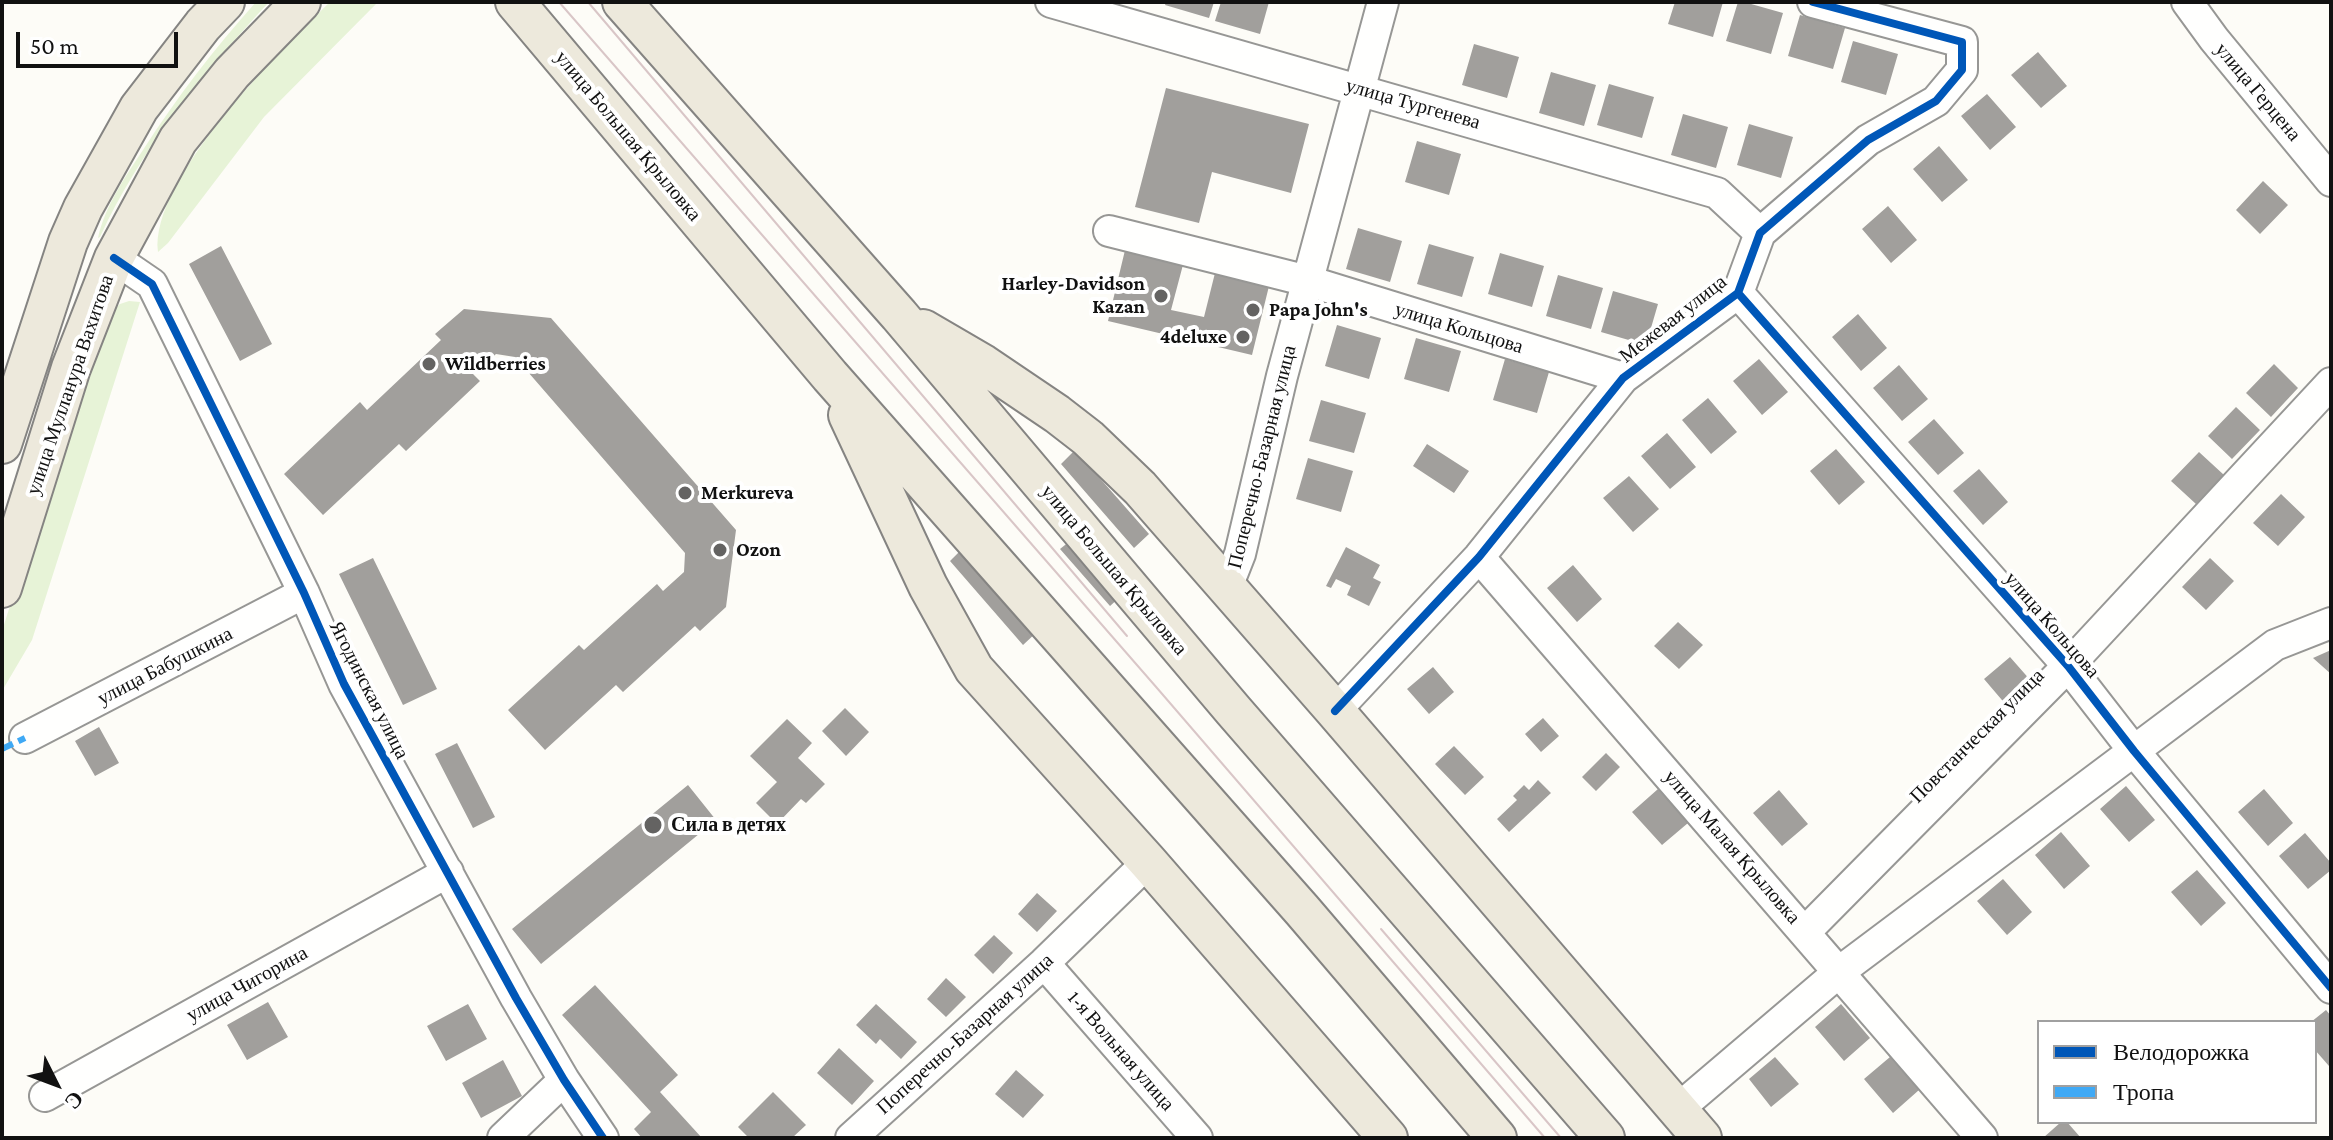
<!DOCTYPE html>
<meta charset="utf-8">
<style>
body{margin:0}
#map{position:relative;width:2333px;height:1140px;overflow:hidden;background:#fdfcf7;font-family:"Crimson Pro",serif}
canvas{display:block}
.frame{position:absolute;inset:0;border:4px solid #111;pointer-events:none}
.legend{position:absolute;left:2037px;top:1020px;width:280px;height:104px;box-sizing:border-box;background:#fff;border:2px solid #a0a0a0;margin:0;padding:10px 14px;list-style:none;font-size:24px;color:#111}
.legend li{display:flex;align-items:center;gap:16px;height:40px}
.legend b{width:40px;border:2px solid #a0a0a0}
.north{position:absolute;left:16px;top:1044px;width:80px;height:80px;-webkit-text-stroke:6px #fff;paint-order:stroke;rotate:132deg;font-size:22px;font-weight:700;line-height:32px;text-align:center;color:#111}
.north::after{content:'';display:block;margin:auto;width:28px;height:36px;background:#111;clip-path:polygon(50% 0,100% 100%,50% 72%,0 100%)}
.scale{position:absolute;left:16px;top:32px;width:162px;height:36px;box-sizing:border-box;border:4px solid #111;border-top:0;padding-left:10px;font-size:24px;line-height:28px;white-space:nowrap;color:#111;-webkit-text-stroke:6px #fff;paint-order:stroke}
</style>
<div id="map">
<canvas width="2333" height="1140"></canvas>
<div class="frame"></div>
<ul class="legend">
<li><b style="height:10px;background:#0057b8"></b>Велодорожка</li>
<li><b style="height:10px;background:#3fa9f5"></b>Тропа</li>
</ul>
<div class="north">С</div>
<div class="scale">50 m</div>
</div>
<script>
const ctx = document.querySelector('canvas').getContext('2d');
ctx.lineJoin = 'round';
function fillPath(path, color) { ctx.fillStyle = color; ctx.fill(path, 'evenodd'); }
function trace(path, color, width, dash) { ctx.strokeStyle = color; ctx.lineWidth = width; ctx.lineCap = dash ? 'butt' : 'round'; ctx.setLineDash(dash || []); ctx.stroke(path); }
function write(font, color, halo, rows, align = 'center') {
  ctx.font = font + ' "Crimson Pro",serif'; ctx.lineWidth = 8; ctx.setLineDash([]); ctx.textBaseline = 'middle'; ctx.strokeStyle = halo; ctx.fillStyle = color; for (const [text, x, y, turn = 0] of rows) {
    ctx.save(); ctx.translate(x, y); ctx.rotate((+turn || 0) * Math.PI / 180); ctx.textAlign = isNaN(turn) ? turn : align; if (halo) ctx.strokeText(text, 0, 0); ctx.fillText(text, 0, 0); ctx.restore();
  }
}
const green = new Path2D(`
 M 256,2 L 269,2 C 204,72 140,150 100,237 L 98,238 C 105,206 125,177 143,150 C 177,97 214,49 256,2 Z
 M 330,2 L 378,2 L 264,117 L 168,243 L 158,252 C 150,179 280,51 330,2 Z
 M 129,301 L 140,302 L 32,640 L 2,691 L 2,631 L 63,439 L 113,310 L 120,304 Z`);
const building = new Path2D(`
 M 1166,2 L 1214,2 L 1209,18 L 1165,5 Z
 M 1221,2 L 1269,2 L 1260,34 L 1215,21 Z
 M 1675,2 L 1723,2 L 1713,37 L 1668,24 Z
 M 1738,2 L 1744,2 L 1783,13 L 1771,54 L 1726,41 Z
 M 1800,15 L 1845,28 L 1833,69 L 1788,56 Z
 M 1853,41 L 1898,54 L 1886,95 L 1841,82 Z
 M 1474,44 L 1519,57 L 1507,98 L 1462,85 Z
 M 2038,52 L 2067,86 L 2041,108 L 2011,75 Z
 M 1551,72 L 1596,85 L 1584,126 L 1539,113 Z
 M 1609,84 L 1654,97 L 1642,138 L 1597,125 Z
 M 1166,88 L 1309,124 L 1291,193 L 1212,172 L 1199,223 L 1135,207 Z
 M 1987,94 L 2016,127 L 1990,150 L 1961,116 Z
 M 1683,114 L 1728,127 L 1716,168 L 1671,155 Z
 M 1749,124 L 1793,137 L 1781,178 L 1737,165 Z
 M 1417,141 L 1461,154 L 1449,195 L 1405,182 Z
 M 1939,146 L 1968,180 L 1942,202 L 1913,169 Z
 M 2263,181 L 2288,205 L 2260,234 L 2236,210 Z
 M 1888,206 L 1917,240 L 1891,263 L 1862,229 Z
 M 1358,228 L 1402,241 L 1390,282 L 1346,269 Z
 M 1429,244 L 1474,257 L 1462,297 L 1417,284 Z
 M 221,246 L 272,344 L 240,361 L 189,264 Z
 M 1126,246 L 1184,261 L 1171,310 L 1204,317 L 1216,269 L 1270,282 L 1252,355 L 1108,321 Z
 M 1500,253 L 1544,266 L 1532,307 L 1488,294 Z
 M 1558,275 L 1603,288 L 1591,329 L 1546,316 Z
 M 1613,291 L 1658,304 L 1646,345 L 1601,332 Z
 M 464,309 L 551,318 L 736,530 L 726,607 L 700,631 L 695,626 L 623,692 L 616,685 L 545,750 L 508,710 L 579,645 L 584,650 L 657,584 L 663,591 L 684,572 L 685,553 L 515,357 L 496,354 L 473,374 L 480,381 L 406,451 L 399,444 L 323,515 L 284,474 L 360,402 L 367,410 L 441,340 L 435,334 Z
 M 1858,314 L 1887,348 L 1861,371 L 1832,337 Z
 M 1337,325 L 1381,338 L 1369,379 L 1325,366 Z
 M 1416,338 L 1461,351 L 1449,392 L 1404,379 Z
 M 1505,359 L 1549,372 L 1537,413 L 1493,400 Z
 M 1759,359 L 1788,392 L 1762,415 L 1733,381 Z
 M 2274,364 L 2298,388 L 2271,417 L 2246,393 Z
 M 1899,365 L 1928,399 L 1902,421 L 1873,388 Z
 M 1708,398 L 1737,432 L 1711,454 L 1682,420 Z
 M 1321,400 L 1366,413 L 1354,453 L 1309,441 Z
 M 2236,407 L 2260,430 L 2232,459 L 2208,436 Z
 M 1934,419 L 1964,453 L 1938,475 L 1908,442 Z
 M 1667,433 L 1696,467 L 1670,489 L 1641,456 Z
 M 1427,444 L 1469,471 L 1454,493 L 1413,466 Z
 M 1836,449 L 1865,482 L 1839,505 L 1810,471 Z
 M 1075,450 L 1149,534 L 1134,548 L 1061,464 Z
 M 2199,452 L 2224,475 L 2196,504 L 2171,481 Z
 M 1308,458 L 1353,471 L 1341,512 L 1296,499 Z
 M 1979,469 L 2008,502 L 1983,525 L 1953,491 Z
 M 1629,476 L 1659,509 L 1633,532 L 1603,498 Z
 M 2281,494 L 2305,517 L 2278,546 L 2253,523 Z
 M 1070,541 L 1120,597 L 1110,606 L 1060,549 Z
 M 964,547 L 1038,631 L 1023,645 L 950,561 Z
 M 1346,547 L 1380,565 L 1373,578 L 1381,582 L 1369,606 L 1347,595 L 1351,586 L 1336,579 L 1331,588 L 1326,586 Z
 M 373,558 L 437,689 L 403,705 L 339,574 Z
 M 2210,558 L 2234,581 L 2206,610 L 2182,587 Z
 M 1573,565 L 1602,599 L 1577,622 L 1547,588 Z
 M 1678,622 L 1703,645 L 1679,669 L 1654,646 Z
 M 2331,650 L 2331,674 L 2313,658 Z
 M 2010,657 L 2039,690 L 2013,713 L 1984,679 Z
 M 1433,667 L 1454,692 L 1429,714 L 1407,689 Z
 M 845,708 L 869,732 L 846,756 L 822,731 Z
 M 1543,718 L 1559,736 L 1541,752 L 1525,734 Z
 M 787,719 L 812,743 L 798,758 L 825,784 L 806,803 L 801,799 L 777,824 L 756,803 L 777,782 L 750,756 Z
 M 99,727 L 119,763 L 95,776 L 75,741 Z
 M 457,743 L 495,817 L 473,828 L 435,754 Z
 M 1454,746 L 1484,777 L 1465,795 L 1435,764 Z
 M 1606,753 L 1620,767 L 1596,791 L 1582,777 Z
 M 1538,780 L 1551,793 L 1509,832 L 1497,819 L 1517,800 L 1513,796 L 1524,785 L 1529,790 Z
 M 688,785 L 716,820 L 541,964 L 512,929 Z
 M 2126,786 L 2155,820 L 2129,842 L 2100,809 Z
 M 1658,789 L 1688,823 L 1662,845 L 1632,812 Z
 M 2264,789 L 2293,823 L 2268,846 L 2238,812 Z
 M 1779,790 L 1808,824 L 1782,846 L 1753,813 Z
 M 2061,832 L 2090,866 L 2064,889 L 2035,855 Z
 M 2305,833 L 2331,863 L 2331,870 L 2308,889 L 2279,856 Z
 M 2197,870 L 2226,903 L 2201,926 L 2171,892 Z
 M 2003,879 L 2032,912 L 2007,935 L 1977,901 Z
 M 1037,893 L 1057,911 L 1037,932 L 1018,914 Z
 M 994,935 L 1013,953 L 993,974 L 974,955 Z
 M 946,978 L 966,997 L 946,1017 L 927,999 Z
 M 595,985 L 678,1075 L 660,1092 L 702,1138 L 642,1138 L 634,1129 L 651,1112 L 562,1015 Z
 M 268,1002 L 288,1037 L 247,1060 L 227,1025 Z
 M 468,1004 L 487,1039 L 446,1061 L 427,1026 Z
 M 876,1004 L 917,1042 L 901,1059 L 880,1039 L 876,1044 L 856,1025 Z
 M 1841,1004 L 1870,1038 L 1844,1061 L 1815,1027 Z
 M 2326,1010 L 2331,1016 L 2331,1064 L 2329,1066 L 2315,1050 L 2315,1022 L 2311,1022 Z
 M 839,1048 L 874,1081 L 852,1105 L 817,1073 Z
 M 1775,1057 L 1799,1084 L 1771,1107 L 1749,1079 Z
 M 1890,1057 L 1919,1090 L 1893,1113 L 1864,1079 Z
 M 503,1060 L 522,1096 L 481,1118 L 462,1083 Z
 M 1016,1070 L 1044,1095 L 1023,1118 L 995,1094 Z
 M 773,1092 L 806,1125 L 792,1138 L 749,1138 L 738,1127 Z
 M 2061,1122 L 2067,1122 L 2081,1138 L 2043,1138 Z`);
const minor = new Path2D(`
 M 1051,2 L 1717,193 L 1760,233
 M 2187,2 L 2214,39 L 2331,181
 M 1109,231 L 1308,281 L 1623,378
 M 114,258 L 152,284 L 304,593 L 344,684 L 516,998 L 564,1080 L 603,1138
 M 1738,293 L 2068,666 L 2134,751 L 2331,988
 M 1479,557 L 1982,1138
 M 1227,587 L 1240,554 L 1282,376 L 1383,2
 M 1335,711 L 1479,557 L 1623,378 L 1738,293 L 1760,233 L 1868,140 L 1936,101 L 1962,70 L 1962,42 L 1813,2
 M 25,738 L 304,593
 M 1805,932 L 2068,666 L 2331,383
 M 1044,963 L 1197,1138
 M 45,1096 L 448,872
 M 1678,1109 L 1839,972 L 2275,645 L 2331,623
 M 503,1138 L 564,1080
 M 851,1138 L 1044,963 L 1148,862`);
const major = new Path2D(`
 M 515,2 L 830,376 L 1302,910 L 1497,1138
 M 622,2 L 899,315 L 1233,710 L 1605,1138
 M 923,329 L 983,364 L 1057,414 L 1088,438 L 1140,488 L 1335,711 L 1702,1138
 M 848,415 L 928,586 L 974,669 L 1148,862 L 1388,1138
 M 2,444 L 68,242 L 83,208 L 139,108 L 203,25 L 225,2
 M 2,588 L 71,368 L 114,258 L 178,140 L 232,73 L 301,2`);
const tram = new Path2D(`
 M 559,2 L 1157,688 L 1545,1138
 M 588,2 L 1127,636
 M 1381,929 L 1561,1138`);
const quiet = new Path2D(`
 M 2,749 L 25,738`);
const cycleway = new Path2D(`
 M 114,258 L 152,284 L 304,593 L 344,684 L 516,998 L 564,1080 L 603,1138
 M 1738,293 L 2068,666 L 2134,751 L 2331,988
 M 1335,711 L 1479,557 L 1623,378 L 1738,293 L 1760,233 L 1868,140 L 1936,101 L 1962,70 L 1962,42 L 1813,2`);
const markers = [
 [1161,296,8,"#646362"],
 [1253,310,8,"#646362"],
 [1243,337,8,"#646362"],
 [429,364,8,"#646362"],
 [685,493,8,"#646362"],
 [720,550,8,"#646362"],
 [653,825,10,"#646362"]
];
const streetNames = [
 ["улица Герцена",2258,92,50],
 ["улица Тургенева",1413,104,16],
 ["улица Большая Крыловка",628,136,50],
 ["Межевая улица",1673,319,-38],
 ["улица Кольцова",1459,328,17],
 ["улица Мулланура Вахитова",70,385,-71],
 ["Поперечно-Базарная улица",1262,457,-76],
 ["улица Большая Крыловка",1114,570,50],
 ["улица Кольцова",2052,625,49],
 ["улица Бабушкина",165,666,-27],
 ["Ягодинская улица",369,690,63],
 ["Повстанческая улица",1977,736,-45],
 ["улица Малая Крыловка",1732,847,49],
 ["улица Чигорина",247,984,-29],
 ["Поперечно-Базарная улица",965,1034,-42],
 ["1-я Вольная улица",1121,1051,49]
];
const poiNames = [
 ["Harley-Davidson",1145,284,"right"],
 ["Kazan",1145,307,"right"],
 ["Papa John's",1269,310],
 ["4deluxe",1227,337,"right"],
 ["Wildberries",445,364],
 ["Merkureva",701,493],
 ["Ozon",736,550],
 ["Сила в детях",671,825]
];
fillPath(green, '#e7f3d7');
fillPath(building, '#a19f9c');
trace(minor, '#979795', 34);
trace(major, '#858482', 42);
trace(minor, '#fffffe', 30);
trace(major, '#ede9dc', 38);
trace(tram, '#d9c6c7', 2);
trace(quiet, '#3fa9f5', 6, [12, 6]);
trace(cycleway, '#0057b8', 8);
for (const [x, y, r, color] of markers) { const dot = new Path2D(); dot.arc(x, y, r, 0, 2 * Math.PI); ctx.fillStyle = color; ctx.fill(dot); trace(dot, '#fff', 3); }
write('20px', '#111', '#fff', streetNames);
write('bold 20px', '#111', '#fff', poiNames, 'left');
</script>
